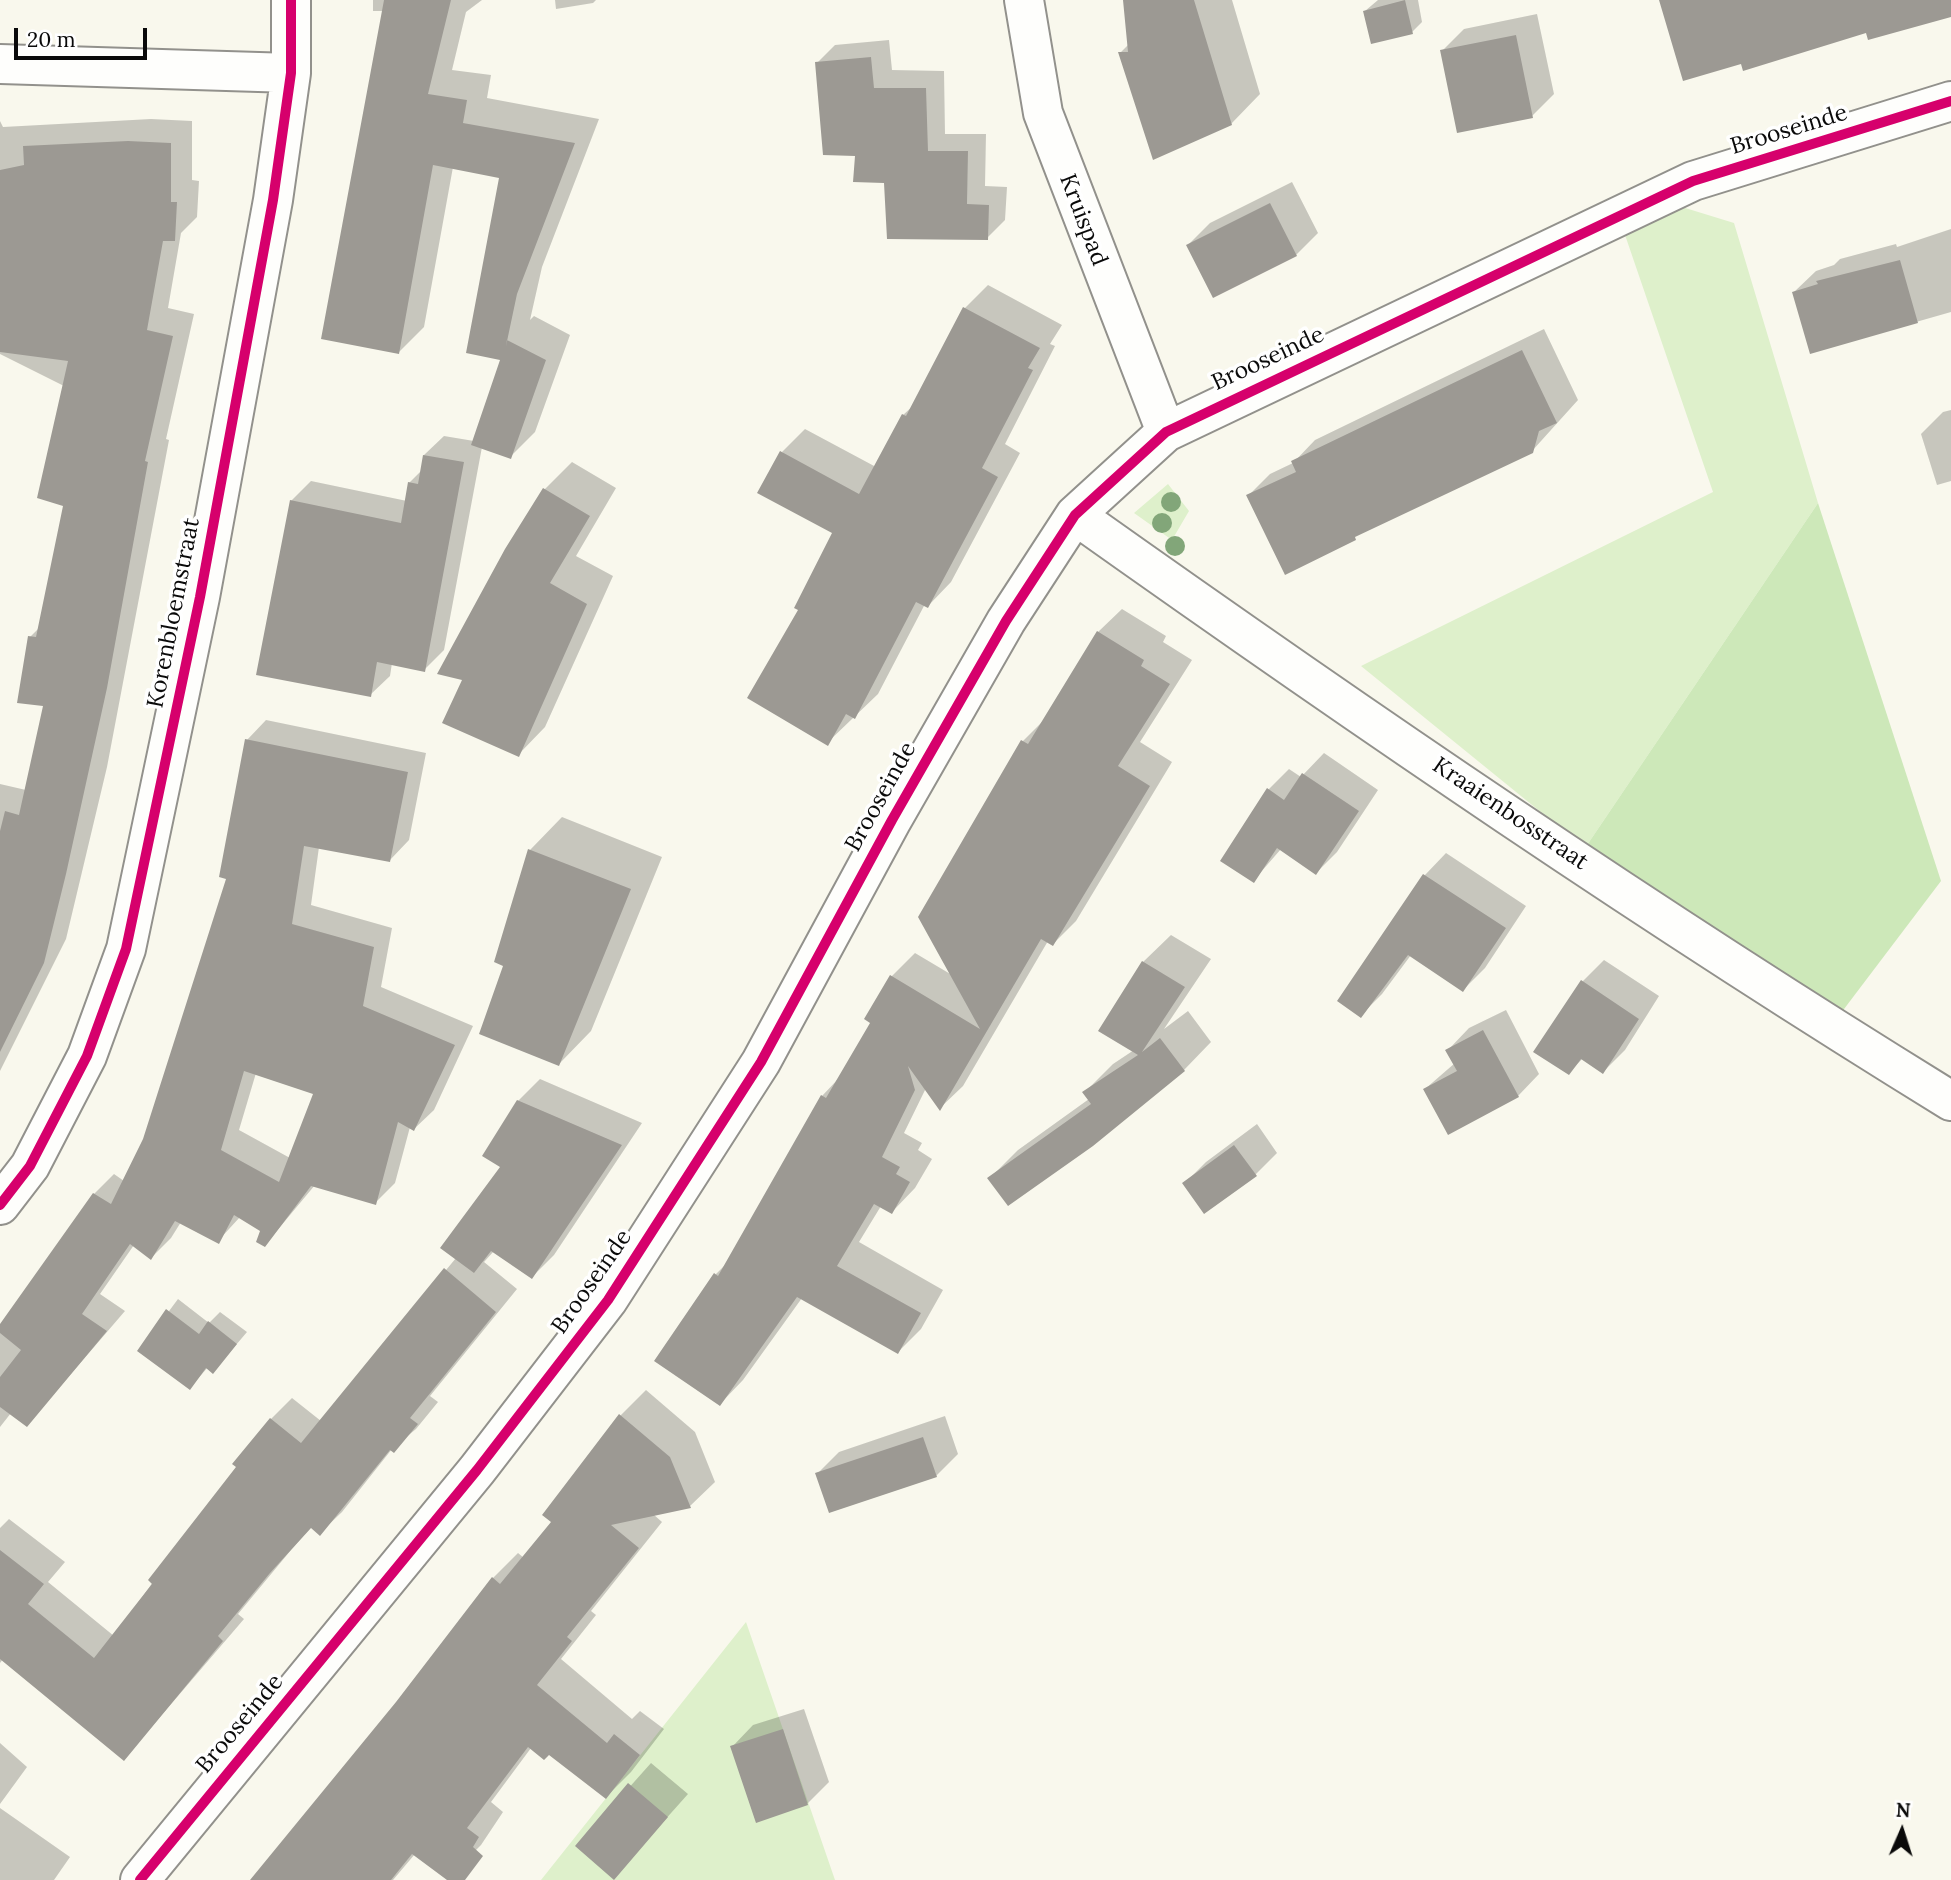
<!DOCTYPE html>
<style>
body{margin:0}
#map{position:relative;width:1951px;height:1880px;overflow:hidden;background:#f9f8ed;font-family:Lora,serif}
canvas{display:block}
.north{position:absolute;left:1867px;top:1796px;width:70px;height:70px;-webkit-text-stroke:5px #fff;paint-order:stroke;rotate:3deg;font-size:19px;font-weight:700;line-height:28px;text-align:center;color:#0a0a0a}
.north::after{content:'';display:block;margin:auto;width:24px;height:32px;background:#0a0a0a;clip-path:polygon(50% 0,100% 100%,50% 72%,0 100%)}
.scale{position:absolute;left:14px;top:28px;width:133px;height:32px;box-sizing:border-box;border:4px solid #0a0a0a;border-top:0;padding-left:9px;font-size:21px;line-height:24px;white-space:nowrap;color:#0a0a0a;-webkit-text-stroke:5px #fff;paint-order:stroke}
</style>
<div id="map">
<canvas width="1951" height="1880"></canvas>
<div class="north">N</div>
<div class="scale">20 m</div>
</div>
<script>
const ctx = document.querySelector('canvas').getContext('2d');
ctx.lineJoin = 'round';
function fillPath(path, color) { ctx.fillStyle = color; ctx.fill(path, 'evenodd'); }
function trace(path, color, width, dash) { ctx.strokeStyle = color; ctx.lineWidth = width; ctx.lineCap = dash ? 'butt' : 'round'; ctx.setLineDash(dash || []); ctx.stroke(path); }
function write(font, color, halo, rows, align = 'center') {
  ctx.font = font + ' Lora,serif'; ctx.lineWidth = 7; ctx.setLineDash([]); ctx.textBaseline = 'middle'; ctx.strokeStyle = halo; ctx.fillStyle = color; for (const [text, x, y, turn = 0] of rows) {
    ctx.save(); ctx.translate(x, y); ctx.rotate((+turn || 0) * Math.PI / 180); ctx.textAlign = isNaN(turn) ? turn : align; if (halo) ctx.strokeText(text, 0, 0); ctx.fillText(text, 0, 0); ctx.restore();
  }
}
const green = new Path2D(`
 M 1682,207 L 1734,223 L 1818,503 L 1585,848 L 1361,666 L 1713,492 L 1624,232 Z
 M 1168,484 L 1189,511 L 1172,540 L 1134,513 Z
 M 746,1622 L 835,1880 L 541,1880 Z`);
const forest = new Path2D(`
 M 1818,503 L 1941,881 L 1841,1013 L 1585,848 Z`);
const shadow = new Path2D(`
 M 373,0 L 482,0 L 466,12 L 452,70 L 491,75 L 487,98 L 599,119 L 542,267 L 530,320 L 534,316 L 570,335 L 535,432 L 510,457 L 482,447 L 444,650 L 424,670 L 392,663 L 390,676 L 370,695 L 291,501 L 311,481 L 407,501 L 409,483 L 422,470 L 424,455 L 444,436 L 474,441 L 503,359 L 501,176 L 453,167 L 424,327 L 399,352 L 384,11 L 373,11 Z
 M 555,0 L 596,0 L 593,3 L 556,9 Z
 M 1125,0 L 1232,0 L 1260,94 L 1231,124 L 1120,53 L 1129,44 Z
 M 1378,0 L 1418,0 L 1422,22 L 1412,32 L 1365,11 Z
 M 1537,14 L 1554,94 L 1532,116 L 1442,51 L 1464,29 Z
 M 889,40 L 892,70 L 944,71 L 945,134 L 986,134 L 985,186 L 1007,187 L 1005,220 L 987,238 L 886,182 L 857,154 L 817,63 L 835,45 Z
 M 151,119 L 192,121 L 192,180 L 199,181 L 197,217 L 181,233 L 168,308 L 194,314 L 166,439 L 169,440 L 107,767 L 66,939 L 0,1071 L 0,784 L 26,790 L 45,705 L 30,637 L 40,627 L 66,505 L 64,386 L 0,354 L 0,121 L 3,127 Z
 M 1292,182 L 1318,233 L 1296,255 L 1188,245 L 1210,223 Z
 M 1951,229 L 1951,312 L 1811,352 L 1794,292 L 1816,271 L 1834,265 L 1840,259 L 1896,244 L 1897,247 Z
 M 988,285 L 1062,325 L 1050,344 L 1055,346 L 1005,444 L 1020,453 L 951,582 L 928,606 L 925,604 L 878,694 L 827,743 L 800,610 L 834,532 L 782,452 L 805,429 L 876,467 L 903,415 L 914,405 L 965,308 Z
 M 1544,329 L 1578,400 L 1532,451 L 1248,496 L 1270,474 L 1293,463 L 1315,440 Z
 M 1951,410 L 1951,481 L 1937,485 L 1921,434 L 1943,412 Z
 M 572,462 L 616,488 L 576,556 L 613,576 L 545,727 L 518,755 L 545,489 Z
 M 1122,609 L 1166,636 L 1163,642 L 1192,660 L 1140,742 L 1172,762 L 1076,921 L 1053,944 L 1048,941 L 963,1086 L 940,1108 L 926,1088 L 904,1133 L 922,1143 L 918,1150 L 932,1159 L 915,1188 L 892,1212 L 881,1206 L 859,1242 L 943,1290 L 921,1329 L 898,1352 L 802,1298 L 743,1380 L 720,1404 L 716,1274 L 729,1261 L 822,1096 L 839,1078 L 872,1022 L 892,976 L 915,953 L 952,975 L 1023,741 L 1046,718 L 1098,632 Z
 M 266,720 L 426,753 L 409,840 L 390,860 L 319,847 L 311,905 L 392,928 L 381,987 L 473,1026 L 434,1110 L 414,1129 L 410,1127 L 395,1183 L 375,1203 L 315,1185 L 265,1245 L 262,1231 L 240,1217 L 218,1241 L 181,1222 L 171,1238 L 151,1258 L 134,1245 L 100,1294 L 125,1311 L 27,1425 L 11,1413 L 0,1427 L 0,1325 L 58,1249 L 94,1194 L 114,1174 L 124,1181 L 144,1140 L 228,877 L 247,740 ZM 256,1073 L 315,1092 L 290,1158 L 239,1130 Z
 M 1324,753 L 1378,790 L 1337,852 L 1316,873 L 1281,849 L 1254,880 L 1268,790 L 1289,769 L 1301,777 Z
 M 562,817 L 662,857 L 591,1031 L 559,1064 L 506,965 L 497,961 L 530,850 Z
 M 1446,853 L 1526,906 L 1485,968 L 1463,990 L 1411,955 L 1382,994 L 1360,1016 L 1425,875 Z
 M 1171,935 L 1211,959 L 1164,1029 L 1188,1011 L 1211,1042 L 1184,1070 L 990,1178 L 1018,1150 L 1089,1099 L 1085,1092 L 1113,1064 L 1134,1050 L 1143,962 Z
 M 1604,960 L 1659,996 L 1625,1050 L 1603,1072 L 1583,1058 L 1569,1073 L 1583,981 Z
 M 1506,1010 L 1539,1074 L 1518,1096 L 1425,1089 L 1455,1063 L 1448,1050 L 1469,1028 Z
 M 540,1079 L 642,1123 L 554,1255 L 532,1277 L 494,1251 L 484,1262 L 517,1289 L 430,1396 L 438,1402 L 416,1429 L 392,1449 L 342,1512 L 320,1533 L 312,1526 L 291,1550 L 238,1614 L 244,1619 L 124,1759 L 3,1659 L 0,1663 L 0,1528 L 9,1519 L 65,1562 L 48,1582 L 114,1636 L 271,1419 L 292,1398 L 321,1421 L 456,1258 L 502,1167 L 518,1101 Z
 M 1257,1124 L 1277,1153 L 1256,1174 L 1204,1212 L 1184,1184 L 1206,1162 Z
 M 178,1299 L 209,1323 L 220,1312 L 247,1332 L 213,1372 L 208,1367 L 190,1388 L 140,1350 Z
 M 646,1390 L 695,1432 L 715,1482 L 690,1506 L 653,1514 L 662,1522 L 591,1611 L 596,1615 L 561,1659 L 632,1719 L 640,1711 L 664,1729 L 631,1772 L 606,1797 L 549,1752 L 531,1748 L 491,1802 L 503,1812 L 481,1845 L 456,1870 L 415,1854 L 393,1880 L 253,1880 L 397,1703 L 493,1578 L 518,1553 L 524,1558 L 553,1522 L 545,1515 L 621,1415 Z
 M 945,1416 L 958,1454 L 936,1476 L 817,1474 L 839,1452 Z
 M 804,1709 L 829,1782 L 807,1804 L 732,1747 L 753,1725 Z
 M 0,1743 L 27,1767 L 0,1804 Z
 M 651,1763 L 688,1794 L 614,1877 L 577,1846 Z
 M 0,1808 L 70,1857 L 54,1880 L 0,1880 Z`);
const building = new Path2D(`
 M 384,0 L 451,0 L 428,94 L 467,100 L 463,123 L 575,143 L 517,294 L 506,346 L 507,340 L 546,360 L 511,459 L 471,445 L 500,360 L 466,353 L 499,178 L 433,165 L 399,354 L 321,339 Z
 M 1123,0 L 1194,0 L 1232,125 L 1153,160 L 1118,52 L 1128,52 Z
 M 1405,0 L 1413,34 L 1371,44 L 1363,11 Z
 M 1659,0 L 1951,0 L 1951,17 L 1868,40 L 1866,33 L 1743,71 L 1741,64 L 1683,81 Z
 M 1516,35 L 1533,118 L 1457,133 L 1440,50 Z
 M 871,57 L 874,88 L 926,88 L 928,151 L 968,151 L 967,204 L 989,205 L 988,240 L 887,239 L 884,183 L 853,182 L 855,156 L 823,155 L 815,62 Z
 M 128,141 L 171,143 L 171,202 L 177,202 L 175,241 L 163,241 L 147,330 L 173,336 L 145,461 L 148,462 L 107,688 L 66,874 L 44,963 L 0,1052 L 0,831 L 5,811 L 19,815 L 43,706 L 17,703 L 28,636 L 36,637 L 63,506 L 37,498 L 68,361 L 0,352 L 0,170 L 24,165 L 23,146 Z
 M 1270,203 L 1297,256 L 1213,298 L 1186,245 Z
 M 1900,260 L 1918,323 L 1810,354 L 1792,292 L 1818,284 L 1816,281 Z
 M 963,307 L 1040,348 L 1028,368 L 1033,370 L 982,468 L 998,477 L 928,608 L 916,602 L 855,719 L 846,714 L 828,746 L 747,698 L 798,610 L 794,608 L 832,533 L 757,493 L 780,451 L 859,494 L 902,414 L 906,416 Z
 M 1522,350 L 1557,423 L 1539,431 L 1533,453 L 1355,537 L 1356,540 L 1285,575 L 1246,495 L 1296,472 L 1291,461 Z
 M 423,455 L 464,462 L 425,672 L 377,662 L 371,697 L 256,675 L 290,500 L 401,523 L 408,482 L 418,484 Z
 M 543,488 L 590,516 L 550,583 L 587,604 L 519,757 L 442,723 L 462,680 L 437,674 L 505,549 Z
 M 1097,631 L 1144,660 L 1141,666 L 1170,684 L 1118,766 L 1150,786 L 1053,946 L 1041,939 L 940,1111 L 908,1066 L 915,1090 L 882,1157 L 900,1167 L 896,1174 L 910,1182 L 892,1214 L 874,1204 L 837,1266 L 921,1313 L 898,1354 L 797,1297 L 720,1406 L 654,1361 L 714,1273 L 718,1276 L 821,1095 L 826,1098 L 870,1023 L 864,1019 L 890,975 L 980,1029 L 918,917 L 1021,740 L 1028,744 Z
 M 245,739 L 408,772 L 390,862 L 304,846 L 292,924 L 374,947 L 363,1006 L 455,1045 L 414,1131 L 398,1122 L 376,1205 L 311,1186 L 265,1247 L 256,1242 L 260,1231 L 234,1215 L 219,1244 L 175,1221 L 151,1260 L 130,1244 L 82,1314 L 107,1331 L 27,1427 L 0,1407 L 0,1377 L 21,1350 L 0,1333 L 0,1324 L 93,1193 L 111,1204 L 143,1139 L 226,879 L 219,877 ZM 244,1071 L 313,1094 L 279,1182 L 221,1150 Z
 M 1302,773 L 1359,811 L 1316,875 L 1277,848 L 1254,883 L 1220,861 L 1267,788 L 1284,800 Z
 M 528,849 L 631,889 L 559,1066 L 479,1034 L 503,966 L 494,962 Z
 M 1423,874 L 1506,928 L 1463,992 L 1408,955 L 1361,1018 L 1337,1001 Z
 M 1142,961 L 1185,987 L 1142,1052 L 1160,1038 L 1185,1071 L 1093,1146 L 1008,1206 L 987,1178 L 1091,1104 L 1082,1092 L 1138,1055 L 1098,1031 Z
 M 1581,980 L 1639,1019 L 1603,1074 L 1581,1059 L 1569,1075 L 1533,1052 Z
 M 1483,1030 L 1519,1097 L 1448,1135 L 1423,1089 L 1457,1071 L 1445,1050 Z
 M 517,1100 L 622,1145 L 532,1279 L 491,1251 L 474,1273 L 440,1248 L 500,1167 L 482,1156 Z
 M 1234,1145 L 1257,1176 L 1204,1214 L 1182,1183 Z
 M 444,1268 L 496,1312 L 410,1418 L 418,1424 L 394,1453 L 390,1450 L 320,1536 L 311,1528 L 270,1573 L 218,1636 L 223,1641 L 124,1761 L 0,1659 L 0,1550 L 44,1584 L 28,1604 L 94,1658 L 152,1584 L 148,1580 L 236,1467 L 232,1464 L 270,1418 L 301,1443 Z
 M 166,1309 L 199,1334 L 208,1321 L 237,1344 L 213,1374 L 206,1368 L 190,1390 L 137,1351 Z
 M 619,1414 L 670,1457 L 691,1508 L 611,1525 L 639,1548 L 567,1637 L 572,1641 L 537,1685 L 607,1743 L 614,1734 L 640,1755 L 606,1799 L 549,1755 L 544,1760 L 528,1747 L 467,1828 L 479,1837 L 473,1847 L 483,1856 L 465,1880 L 447,1880 L 412,1854 L 391,1880 L 250,1880 L 396,1702 L 492,1577 L 500,1584 L 551,1522 L 542,1515 Z
 M 923,1437 L 937,1477 L 829,1513 L 815,1473 Z
 M 783,1729 L 808,1805 L 756,1823 L 730,1746 Z
 M 628,1783 L 668,1817 L 614,1880 L 575,1846 Z`);
const minor = new Path2D(`
 M 1024,0 L 1043,113 L 1166,432
 M 0,64 L 291,73
 M 1075,515 C 1361,718 1652,917 1951,1101
 M 0,1205 L 30,1166 L 87,1056 L 126,949 L 200,597 L 273,200 L 291,73 L 291,0
 M 140,1880 L 477,1470 L 608,1300 L 761,1062 L 892,820 L 1006,621 L 1075,515 L 1166,432 L 1693,181 L 1951,101`);
const cycleway = new Path2D(`
 M 0,1205 L 30,1166 L 87,1056 L 126,949 L 200,597 L 273,200 L 291,73 L 291,0
 M 140,1880 L 477,1470 L 608,1300 L 761,1062 L 892,820 L 1006,621 L 1075,515 L 1166,432 L 1693,181 L 1951,101`);
const trees = [
 [1171,502],
 [1162,523],
 [1175,546]
];
const streetNames = [
 ["Brooseinde",1789,130,-17],
 ["Kruispad",1083,220,69],
 ["Brooseinde",1268,359,-25],
 ["Korenbloemstraat",174,613,-79],
 ["Brooseinde",881,797,-61],
 ["Kraaienbosstraat",1510,814,34],
 ["Brooseinde",592,1282,-55],
 ["Brooseinde",240,1724,-50]
];
fillPath(green, '#def0cb');
fillPath(forest, '#cde8b9');
fillPath(shadow, '#0003');
fillPath(building, '#9c9993');
trace(minor, '#92918c', 42);
trace(minor, '#fefefc', 38);
trace(cycleway, '#d6006c', 10);
ctx.fillStyle = '#82a679';
for (const [x, y] of trees) { ctx.beginPath(); ctx.arc(x, y, 10, 0, 2 * Math.PI); ctx.fill(); }
write('23px', '#0a0a0a', '#fff', streetNames);
</script>
